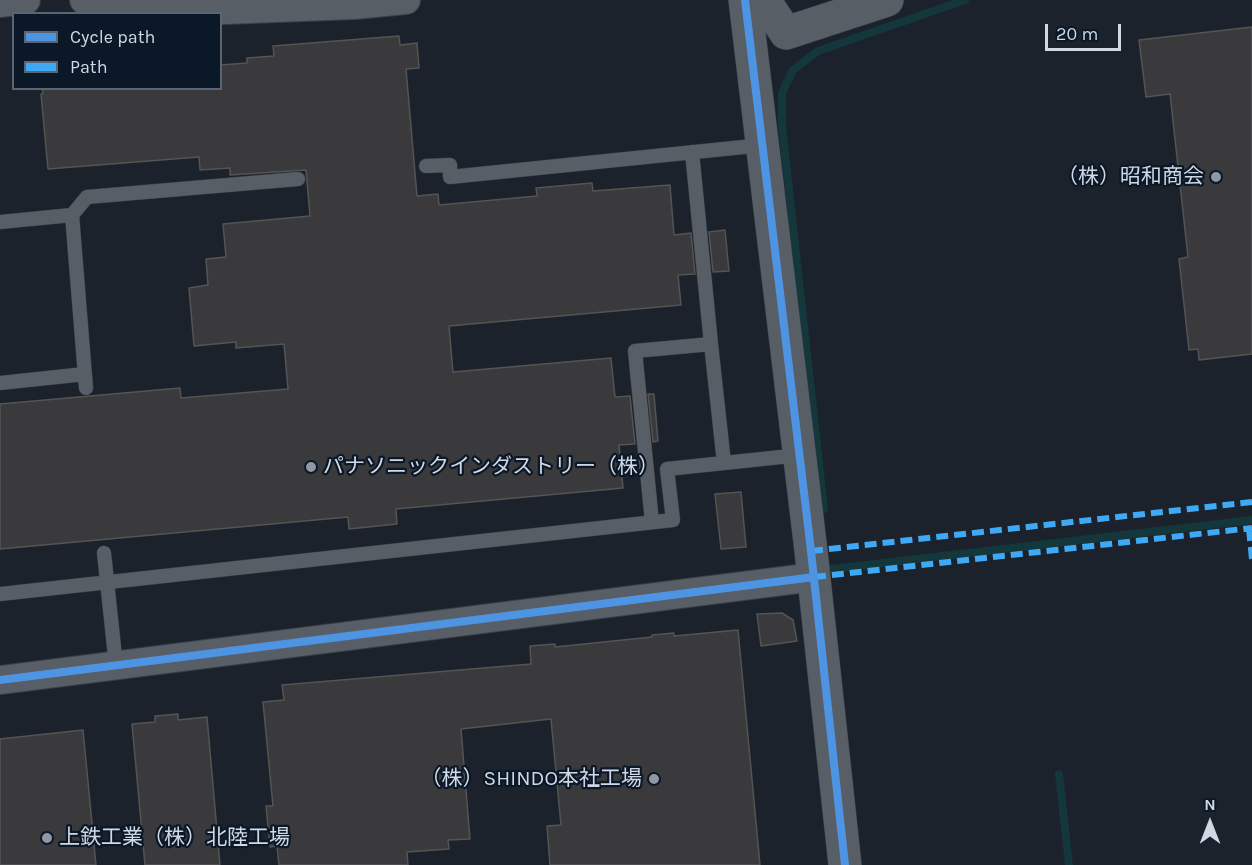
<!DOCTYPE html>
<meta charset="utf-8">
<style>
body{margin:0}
#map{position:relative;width:1252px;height:865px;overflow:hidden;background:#1b222c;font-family:Karla,sans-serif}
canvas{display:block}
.legend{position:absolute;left:12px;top:12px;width:210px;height:78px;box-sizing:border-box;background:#0b1828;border:2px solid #596573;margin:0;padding:8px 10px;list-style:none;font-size:18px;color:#cfd8e4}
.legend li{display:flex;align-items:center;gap:12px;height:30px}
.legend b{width:30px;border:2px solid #596573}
.north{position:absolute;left:1180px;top:793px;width:60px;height:60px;-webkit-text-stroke:4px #0b1828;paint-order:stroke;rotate:0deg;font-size:16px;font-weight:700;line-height:24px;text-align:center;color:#cfd8e4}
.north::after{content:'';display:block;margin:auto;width:21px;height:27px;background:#cfd8e4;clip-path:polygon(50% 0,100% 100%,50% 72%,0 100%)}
.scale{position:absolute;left:1045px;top:24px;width:76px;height:27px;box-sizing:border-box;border:3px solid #cfd8e4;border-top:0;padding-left:8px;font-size:18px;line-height:21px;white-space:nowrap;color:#cfd8e4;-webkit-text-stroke:4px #0b1828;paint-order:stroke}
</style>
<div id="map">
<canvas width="1252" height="865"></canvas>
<ul class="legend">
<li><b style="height:8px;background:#4d94e3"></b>Cycle path</li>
<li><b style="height:8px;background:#3fa9f5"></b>Path</li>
</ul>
<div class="north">N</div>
<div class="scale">20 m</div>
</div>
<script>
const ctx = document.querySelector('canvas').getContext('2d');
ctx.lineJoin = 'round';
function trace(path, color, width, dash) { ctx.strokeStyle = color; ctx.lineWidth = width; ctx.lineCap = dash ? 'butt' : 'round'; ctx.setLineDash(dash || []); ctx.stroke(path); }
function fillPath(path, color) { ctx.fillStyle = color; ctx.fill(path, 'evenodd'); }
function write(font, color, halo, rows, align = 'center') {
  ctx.font = font + ' Karla,"Noto Sans JP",sans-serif'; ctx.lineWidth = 4.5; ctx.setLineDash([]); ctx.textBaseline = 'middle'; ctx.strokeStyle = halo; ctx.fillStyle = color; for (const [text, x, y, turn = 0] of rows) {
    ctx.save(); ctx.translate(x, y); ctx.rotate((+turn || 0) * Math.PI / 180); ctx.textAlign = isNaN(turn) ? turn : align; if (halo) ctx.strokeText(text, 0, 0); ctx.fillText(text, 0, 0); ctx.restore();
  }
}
const stream = new Path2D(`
 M 824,509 L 782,126 L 782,93 L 793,70 L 818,51 L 965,0
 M 831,569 L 1252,520
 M 1059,774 L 1069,865`);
const building = new Path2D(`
 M 1252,27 L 1252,354 L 1199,360 L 1198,349 L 1189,350 L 1179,259 L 1188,257 L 1170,94 L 1146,97 L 1139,40 Z
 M 399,36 L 400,45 L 417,43 L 419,68 L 406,69 L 417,196 L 438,194 L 439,205 L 537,196 L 536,188 L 592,183 L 593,191 L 670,185 L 674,235 L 691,233 L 695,274 L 678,275 L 681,305 L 449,326 L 453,372 L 611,358 L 615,397 L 630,396 L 635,444 L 619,445 L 623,488 L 396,509 L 397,524 L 349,529 L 348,517 L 0,549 L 0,404 L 180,388 L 181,398 L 288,389 L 284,344 L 236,348 L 236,342 L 194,346 L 189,288 L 208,285 L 206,259 L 226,257 L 223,224 L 310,216 L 306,170 L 230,175 L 230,168 L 200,170 L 199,157 L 48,169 L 41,94 L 43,94 L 42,88 L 220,88 L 220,65 L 247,63 L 247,58 L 274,56 L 273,46 Z
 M 725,230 L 729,271 L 713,272 L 709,232 Z
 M 648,394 L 654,394 L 658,441 L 653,442 Z
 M 741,492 L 746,547 L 721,549 L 715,494 Z
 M 782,613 L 793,620 L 797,641 L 761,646 L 757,614 Z
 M 738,630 L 760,865 L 550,865 L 547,826 L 561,825 L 551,719 L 461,729 L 470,839 L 448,840 L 449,849 L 407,852 L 408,865 L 279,865 L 277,846 L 270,847 L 266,806 L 273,806 L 263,702 L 284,700 L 282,685 L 531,664 L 530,646 L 555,644 L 555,647 L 652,637 L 652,635 L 674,633 L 674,636 Z
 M 178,714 L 178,720 L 207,717 L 220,865 L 145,865 L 132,724 L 155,722 L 155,716 Z
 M 83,730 L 96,865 L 0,865 L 0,739 Z`);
const service = new Path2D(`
 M 426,166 L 450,165 L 450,177 L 763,145
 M 72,215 L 86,388
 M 0,222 L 72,215 L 87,197 L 298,179
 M 711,344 L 724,463
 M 0,383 L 85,374
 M 652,522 L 635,351 L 711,344 L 692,152
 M 104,553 L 116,666
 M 0,594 L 673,520 L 667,469 L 800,455`);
const minor = new Path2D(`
 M 84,0 L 201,11 L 355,5 L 406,0
 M 0,3 L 26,0
 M 0,680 L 814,577`);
const tertiary = new Path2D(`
 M 745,0 L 811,551 L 845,865
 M 764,0 L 786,33 L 887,0`);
const quiet = new Path2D(`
 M 1249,529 L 1252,559
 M 811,551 L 1252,502
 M 814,577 L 1252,528`);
const cycleway = new Path2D(`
 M 745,0 L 811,551 L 845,865
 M 0,680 L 814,577`);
const markers = [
 [1216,177,6,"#9098a4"],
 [311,467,6,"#9098a4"],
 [654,779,6,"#9098a4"],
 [47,838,6,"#9098a4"]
];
const poiNames = [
 ["（株）昭和商会",1204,177],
 ["パナソニックインダストリー（株）",323,467,"left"],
 ["（株）SHINDO本社工場",642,779],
 ["上鉄工業（株）北陸工場",59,838,"left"]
];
trace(stream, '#13373b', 8);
fillPath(building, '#3a3a3c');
trace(building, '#555455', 1.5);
trace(service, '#383d46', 15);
trace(minor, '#383d46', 30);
trace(tertiary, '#383d46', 34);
trace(service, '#585e65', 14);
trace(minor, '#585e65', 28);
trace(tertiary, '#585e65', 33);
trace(quiet, '#3fa9f5', 6, [12, 6]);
trace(cycleway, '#4d94e3', 8);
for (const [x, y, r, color] of markers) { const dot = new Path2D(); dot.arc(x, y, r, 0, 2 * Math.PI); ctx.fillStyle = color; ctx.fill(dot); trace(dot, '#0b1828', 2); }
write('21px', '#cfd8e4', '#0b1828', poiNames, 'right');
</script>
